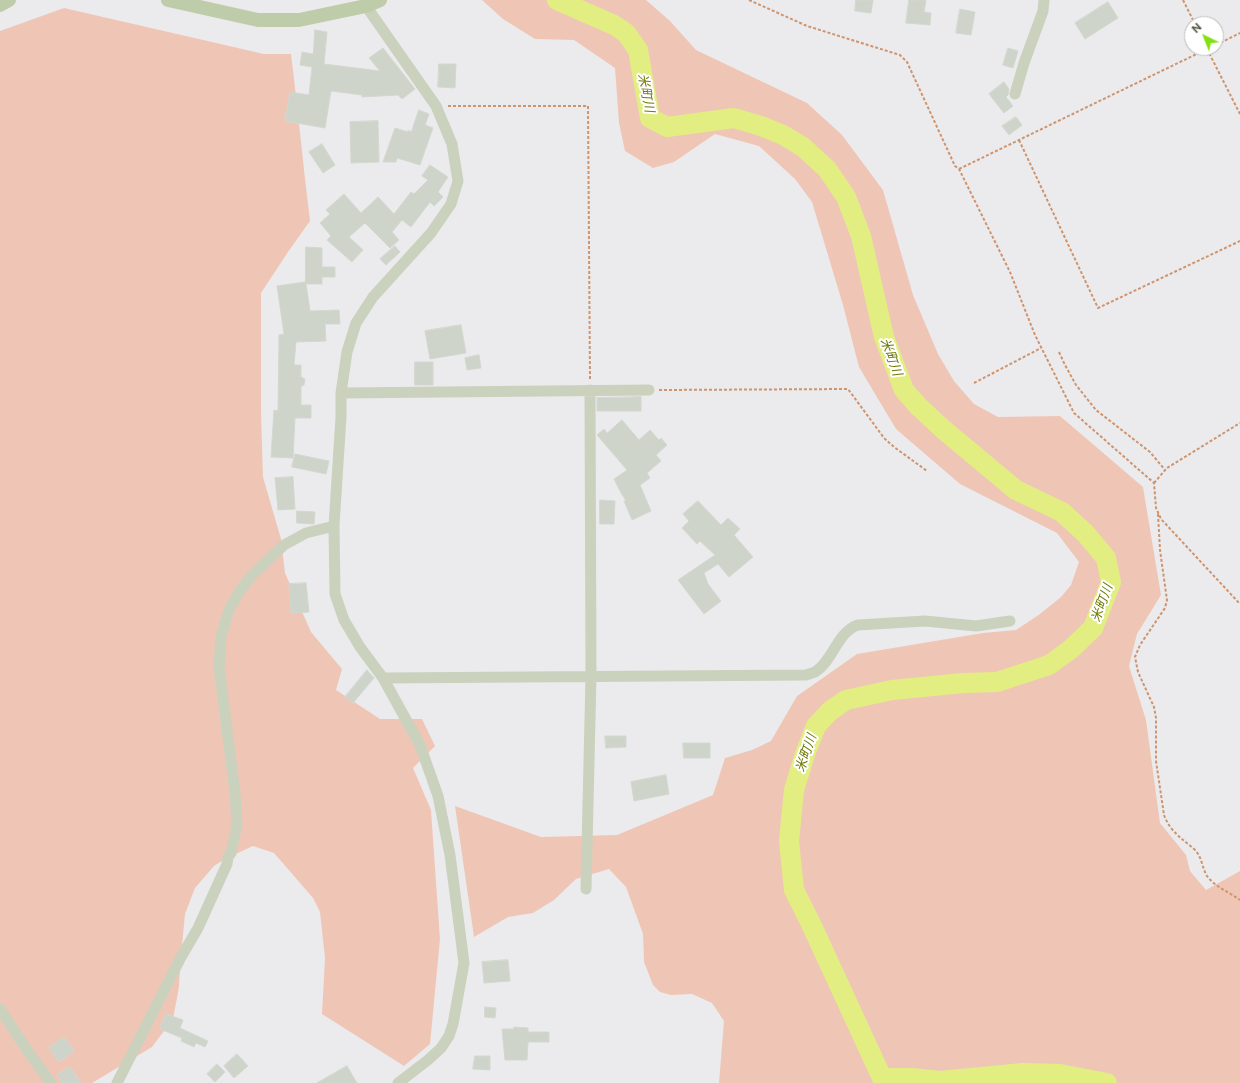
<!DOCTYPE html>
<meta charset="utf-8">
<style>
body{margin:0}
#map{position:relative;width:1240px;height:1083px;overflow:hidden;background:#ebebee;font-family:"Public Sans",sans-serif}
canvas{display:block}
.north{position:absolute;left:1184px;top:16px;width:40px;height:40px;box-sizing:border-box;background:#fff;border:1px solid #b9bdb4;border-radius:50%;rotate:317deg;font-size:11px;font-weight:700;line-height:16px;text-align:center;color:#515943}
.north::after{content:'';display:block;margin:auto;width:14px;height:18px;background:#83e113;clip-path:polygon(50% 0,100% 100%,50% 72%,0 100%)}
</style>
<div id="map">
<canvas width="1240" height="1083"></canvas>
<div class="north">N</div>
</div>
<script>
const ctx = document.querySelector('canvas').getContext('2d');
ctx.lineJoin = 'round';
function fillPath(path, color) { ctx.fillStyle = color; ctx.fill(path, 'evenodd'); }
function trace(path, color, width, dash) { ctx.strokeStyle = color; ctx.lineWidth = width; ctx.lineCap = dash ? 'butt' : 'round'; ctx.setLineDash(dash || []); ctx.stroke(path); }
function write(font, color, halo, rows, align = 'center') {
  ctx.font = font + ' "Public Sans","Noto Sans JP",sans-serif'; ctx.lineWidth = 4; ctx.setLineDash([]); ctx.textBaseline = 'middle'; ctx.strokeStyle = halo; ctx.fillStyle = color; for (const [text, x, y, turn = 0] of rows) {
    ctx.save(); ctx.translate(x, y); ctx.rotate((+turn || 0) * Math.PI / 180); ctx.textAlign = isNaN(turn) ? turn : align; if (halo) ctx.strokeText(text, 0, 0); ctx.fillText(text, 0, 0); ctx.restore();
  }
}
const green = new Path2D(`
 M 482,0 L 646,0 L 670,21 L 696,50 L 807,103 L 842,135 L 883,190 L 913,295 L 938,354 L 954,381 L 974,404 L 998,417 L 1060,416 L 1143,487 L 1161,595 L 1137,634 L 1129,666 L 1146,720 L 1160,823 L 1186,855 L 1190,871 L 1206,890 L 1240,871 L 1240,1083 L 719,1083 L 724,1021 L 712,1003 L 692,994 L 671,995 L 660,992 L 653,985 L 644,962 L 643,934 L 626,887 L 609,869 L 576,879 L 554,900 L 533,913 L 508,917 L 474,937 L 455,806 L 541,837 L 617,835 L 713,795 L 725,758 L 752,750 L 771,741 L 797,696 L 857,654 L 983,633 L 1016,630 L 1040,614 L 1061,597 L 1071,585 L 1079,562 L 1057,533 L 960,484 L 896,429 L 859,367 L 843,305 L 812,202 L 795,179 L 759,146 L 715,134 L 674,162 L 653,168 L 625,151 L 619,123 L 615,68 L 574,40 L 535,39 L 503,19 Z
 M 64,8 L 264,54 L 291,54 C 298,110 303,165 310,221 L 288,252 L 261,293 L 261,412 L 263,477 L 281,539 L 285,573 L 311,632 L 342,669 L 336,690 L 380,719 L 422,719 L 435,746 L 413,768 L 431,810 L 440,939 L 430,1044 L 404,1066 L 322,1014 L 325,958 L 320,912 L 313,898 L 274,853 L 253,846 L 227,858 L 214,866 L 195,888 L 185,914 L 180,967 L 179,987 L 173,1019 L 152,1047 L 92,1083 L 0,1083 L 0,31 Z`);
const river = new Path2D(`
 M 557,0 L 614,25 L 626,33 L 638,50 L 650,118 L 667,127 L 734,118 L 761,126 L 783,135 L 803,147 L 827,169 L 846,197 L 861,236 L 884,337 L 904,390 L 918,406 L 944,430 L 1016,490 L 1062,512 L 1085,533 L 1106,558 L 1111,582 L 1093,628 L 1071,649 L 1049,665 L 997,682 L 963,683 L 892,690 L 846,700 L 830,711 L 816,726 L 805,754 L 794,790 L 789,841 L 794,890 L 812,926 L 882,1078
 M 882,1078 L 912,1078 L 940,1081 L 1023,1073 L 1060,1074 L 1107,1083`);
const building = new Path2D(`
 M 856,0 L 873,0 L 871,13 L 855,11 Z
 M 909,0 L 926,0 L 924,12 L 931,13 L 930,25 L 906,23 Z
 M 1108,2 L 1118,18 L 1085,39 L 1075,23 Z
 M 960,9 L 975,12 L 971,35 L 956,33 Z
 M 315,30 L 327,32 L 324,64 L 380,71 L 369,58 L 383,48 L 415,89 L 402,99 L 398,95 L 362,97 L 362,95 L 331,91 L 325,128 L 285,121 L 290,92 L 309,95 L 312,67 L 300,65 L 302,52 L 313,54 Z
 M 1008,48 L 1018,51 L 1013,68 L 1003,65 Z
 M 439,64 L 456,64 L 455,88 L 438,87 Z
 M 1004,82 L 1009,89 L 1008,95 L 1006,97 L 1013,106 L 1004,113 L 989,94 Z
 M 419,110 L 429,114 L 425,125 L 433,128 L 420,165 L 397,158 L 396,162 L 383,162 L 395,128 L 408,132 L 408,130 L 411,132 Z
 M 1016,117 L 1022,125 L 1009,135 L 1002,126 Z
 M 378,121 L 379,162 L 351,163 L 350,122 Z
 M 322,144 L 335,165 L 323,173 L 309,152 Z
 M 430,165 L 448,177 L 438,192 L 443,197 L 434,206 L 430,202 L 411,227 L 402,220 L 392,232 L 399,240 L 390,248 L 365,223 L 349,237 L 363,250 L 352,262 L 327,240 L 331,236 L 320,223 L 330,214 L 326,210 L 344,194 L 361,213 L 378,197 L 394,214 L 411,192 L 414,194 L 428,180 L 422,176 Z
 M 395,246 L 400,252 L 386,265 L 380,259 Z
 M 306,247 L 322,248 L 322,267 L 335,267 L 335,277 L 322,277 L 322,284 L 306,284 L 310,311 L 339,310 L 340,324 L 325,324 L 326,341 L 296,342 L 294,365 L 301,365 L 301,377 L 305,379 L 304,385 L 301,386 L 301,405 L 311,405 L 311,418 L 295,418 L 293,458 L 271,457 L 274,410 L 278,411 L 279,335 L 284,334 L 277,286 L 305,282 Z
 M 461,325 L 466,353 L 430,359 L 425,331 Z
 M 479,355 L 481,368 L 467,370 L 465,358 Z
 M 415,362 L 433,362 L 433,385 L 415,385 Z
 M 641,397 L 641,411 L 597,411 L 597,398 Z
 M 622,420 L 639,440 L 650,430 L 659,440 L 661,438 L 667,445 L 656,455 L 661,461 L 647,473 L 650,478 L 640,485 L 651,511 L 632,520 L 624,501 L 626,501 L 620,491 L 614,479 L 627,470 L 597,435 L 604,429 L 607,433 Z
 M 295,454 L 329,461 L 326,474 L 292,467 Z
 M 293,477 L 295,509 L 278,510 L 275,478 Z
 M 600,500 L 615,501 L 614,524 L 600,524 Z
 M 698,501 L 721,525 L 728,518 L 740,529 L 734,535 L 753,557 L 729,577 L 718,564 L 704,573 L 708,584 L 721,601 L 704,614 L 678,580 L 715,555 L 700,541 L 697,544 L 682,528 L 689,521 L 683,514 Z
 M 297,511 L 315,512 L 314,524 L 297,523 Z
 M 306,583 L 309,612 L 291,613 L 289,584 Z
 M 367,670 L 374,678 L 353,703 L 345,697 Z
 M 605,736 L 626,736 L 626,747 L 606,748 Z
 M 683,743 L 710,743 L 710,758 L 684,758 Z
 M 666,775 L 669,794 L 634,801 L 631,782 Z
 M 508,960 L 510,981 L 484,983 L 482,962 Z
 M 485,1007 L 496,1008 L 495,1018 L 485,1017 Z
 M 166,1014 L 183,1020 L 180,1028 L 208,1041 L 205,1047 L 196,1043 L 194,1047 L 181,1041 L 182,1038 L 160,1029 Z
 M 514,1027 L 528,1028 L 528,1032 L 549,1032 L 549,1042 L 528,1042 L 527,1060 L 505,1060 L 502,1029 L 514,1029 Z
 M 64,1037 L 74,1051 L 59,1062 L 49,1048 Z
 M 237,1054 L 248,1066 L 234,1078 L 224,1066 Z
 M 475,1056 L 490,1056 L 490,1070 L 473,1069 Z
 M 217,1064 L 225,1072 L 215,1082 L 207,1074 Z
 M 347,1066 L 357,1083 L 317,1083 Z
 M 70,1067 L 81,1083 L 62,1083 L 57,1075 Z`);
const path = new Path2D(`
 M 749,0 L 807,26 L 900,55 L 907,62 L 955,166 L 959,169 L 1010,272 L 1035,335 L 1074,413 L 1154,483 L 1156,508 L 1161,519 L 1240,604
 M 1183,0 L 1195,24
 M 1216,45 L 1240,33
 M 1207,49 L 1240,114
 M 448,106 L 588,106 L 590,379
 M 1019,140 L 1098,308 L 1240,241
 M 959,169 L 1209,48
 M 1059,352 L 1065,365 L 1076,385 L 1096,410 L 1150,452 L 1165,470
 M 974,383 L 1041,348
 M 659,390 L 848,389 L 884,438 L 894,447 L 927,471
 M 1154,483 L 1167,468 L 1240,423
 M 1158,514 L 1160,550 L 1167,600 L 1165,608 L 1140,645 L 1135,657 L 1138,672 L 1154,707 L 1156,718 L 1156,761 L 1164,815 C 1170,832 1183,839 1195,850 C 1202,857 1202,868 1207,876 C 1215,887 1229,892 1240,900`);
const minor = new Path2D(`
 M 369,0 L 366,6 L 436,106 L 452,144 L 458,181 L 451,204 L 431,233 L 373,297 L 356,323 L 347,352 L 341,393 L 341,417 L 334,526 L 335,594 L 344,620 L 360,647 L 383,678 L 420,745 L 438,796 L 450,855 L 464,963 L 453,1024 L 449,1036 L 441,1048 L 428,1060 L 398,1083
 M 1015,94 L 1024,63 L 1043,11 L 1044,0
 M 341,393 L 649,390
 M 383,678 L 806,675 C 809,674 812,673 815,672 C 833,661 837,632 858,625 L 925,621 L 976,626 L 1010,621
 M 586,889 L 591,677 L 590,390
 M 0,1009 L 29,1053 L 51,1083
 M 117,1083 L 180,959 L 198,928 L 227,864 L 228,857 L 231,853 L 237,824 L 235,793 L 219,668 L 221,636 L 229,610 L 239,592 L 252,575 L 284,545 L 306,533 L 334,526`);
const major = new Path2D(`
 M 168,0 L 258,20 L 299,20 L 366,6 L 380,0
 M 0,5 L 9,0`);
const waterNames = [
 ["米町川",646,93,79],
 ["米町川",891,357,70],
 ["米町川",1102,603,-70],
 ["米町川",806,753,-71]
];
fillPath(green, '#efc6b6');
trace(river, '#e3ee82', 20);
fillPath(building, '#cfd4ca');
trace(building, '#d2d8cf', 1);
trace(path, '#ce946e', 2, [3, 2]);
trace(minor, '#cad2be', 11);
trace(major, '#bfcca9', 14);
write('italic 13px', '#707b0a', '#fff', waterNames);
</script>
